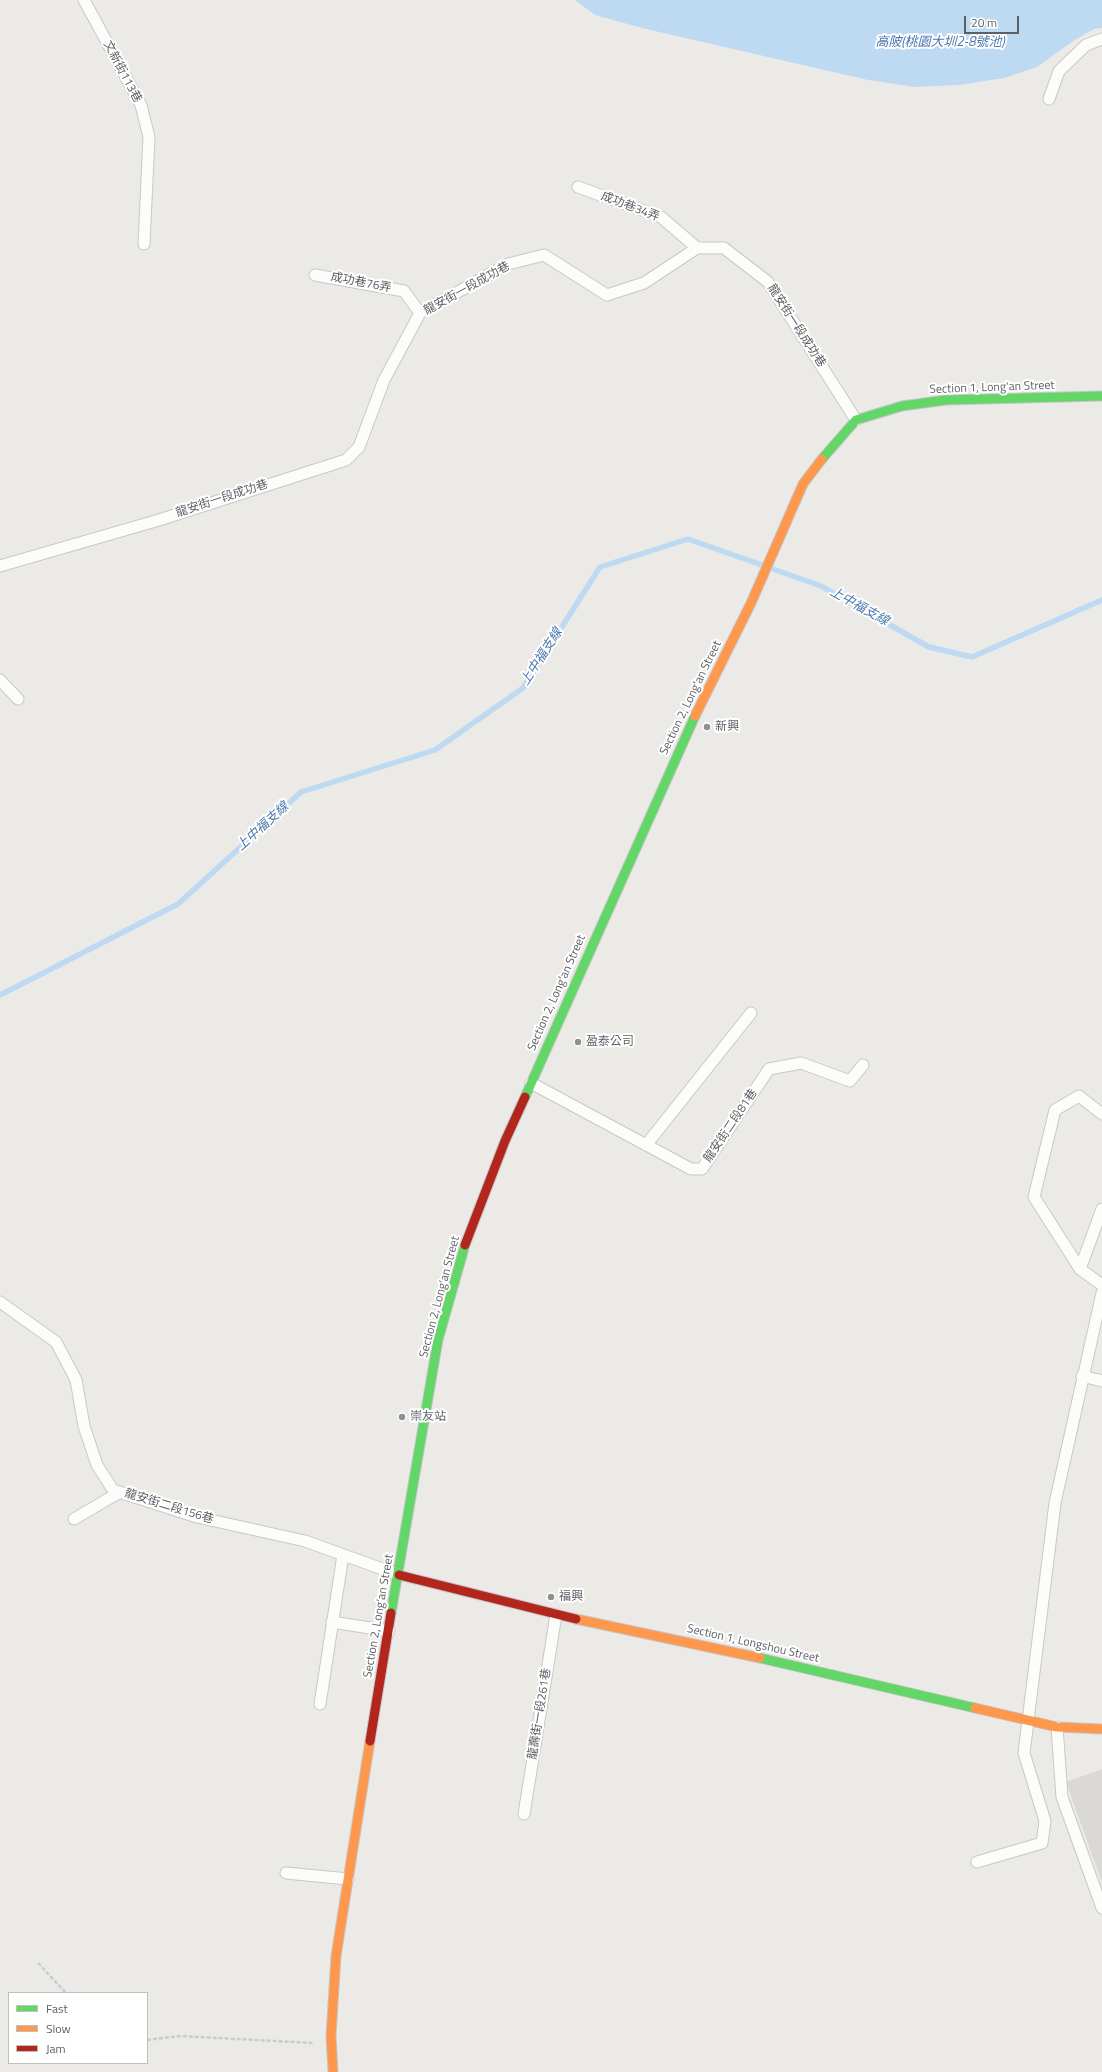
<!DOCTYPE html>
<meta charset="utf-8">
<style>
body{margin:0}
#map{position:relative;width:1102px;height:2072px;overflow:hidden;background:#ebeae6;font-family:"Titillium Web",sans-serif}
canvas{display:block}
.legend{position:absolute;left:8px;top:1992px;width:140px;height:72px;box-sizing:border-box;background:#fff;border:1px solid #bebfc1;margin:0;padding:5px 7px;list-style:none;font-size:12px;color:#5c5f63}
.legend li{display:flex;align-items:center;gap:8px;height:20px}
.legend b{width:20px;border:1px solid #bebfc1}
.scale{position:absolute;left:964px;top:16px;width:55px;height:18px;box-sizing:border-box;border:2px solid #5c5f63;border-top:0;padding-left:5px;font-size:12px;line-height:14px;white-space:nowrap;color:#5c5f63;-webkit-text-stroke:3px #fff;paint-order:stroke}
</style>
<div id="map">
<canvas width="1102" height="2072"></canvas>
<ul class="legend">
<li><b style="height:5px;background:#63d668"></b>Fast</li>
<li><b style="height:5px;background:#ff974d"></b>Slow</li>
<li><b style="height:5px;background:#b3261e"></b>Jam</li>
</ul>
<div class="scale">20 m</div>
</div>
<script>
const ctx = document.querySelector('canvas').getContext('2d');
ctx.lineJoin = 'round';
function fillPath(path, color) { ctx.fillStyle = color; ctx.fill(path, 'evenodd'); }
function trace(path, color, width, dash) { ctx.strokeStyle = color; ctx.lineWidth = width; ctx.lineCap = dash ? 'butt' : 'round'; ctx.setLineDash(dash || []); ctx.stroke(path); }
function write(font, color, halo, rows, align = 'center') {
  ctx.font = font + ' "Titillium Web","Noto Sans TC",sans-serif'; ctx.lineWidth = 4; ctx.setLineDash([]); ctx.textBaseline = 'middle'; ctx.strokeStyle = halo; ctx.fillStyle = color; for (const [text, x, y, turn = 0] of rows) {
    ctx.save(); ctx.translate(x, y); ctx.rotate((+turn || 0) * Math.PI / 180); ctx.textAlign = isNaN(turn) ? turn : align; if (halo) ctx.strokeText(text, 0, 0); ctx.fillText(text, 0, 0); ctx.restore();
  }
}
const industrial = new Path2D(`
 M 1102,1769 L 1102,1883 L 1066,1782 Z`);
const water = new Path2D(`
 M 575,0 L 1102,0 L 1102,28 L 1094,29 L 1073,41 L 1037,67 L 1004,78 L 959,85 L 916,87 L 868,80 L 642,28 L 595,15 Z`);
const stream = new Path2D(`
 M 770,568 L 821,586 L 929,647 L 972,657 L 1102,600
 M 0,995 L 178,904 L 301,792 L 435,750 L 523,688 L 600,567 L 688,539 L 762,565`);
const path = new Path2D(`
 M 38,1963 L 66,1993
 M 147,2040 L 180,2036 L 313,2043`);
const lane = new Path2D(`
 M 84,0 L 141,105 L 149,137 L 144,244
 M 1049,99 L 1059,71 L 1086,45 L 1102,39
 M 578,187 L 661,217 L 697,248
 M 315,275 L 404,291 L 420,313
 M 0,566 L 159,520 L 346,460 L 359,447 L 384,380 L 420,313 L 508,264 L 544,255 L 607,295 L 644,283 L 697,248 L 724,248 L 768,282 L 856,420
 M 0,680 L 18,699
 M 531,1083 L 691,1169 L 702,1169 L 769,1069 L 801,1063 L 850,1081 L 863,1065
 M 1102,1114 L 1079,1096 L 1055,1110 L 1034,1197 L 1080,1269 L 1102,1285
 M 646,1145 L 751,1013
 M 1080,1269 L 1102,1209
 M 0,1302 L 56,1342 L 76,1380 L 84,1426 L 97,1465 L 113,1490 L 197,1517 L 305,1541 L 399,1575
 M 1082,1376 L 1102,1381
 M 74,1519 L 120,1492
 M 332,1622 L 389,1631
 M 320,1704 L 343,1555
 M 1057,1727 L 1062,1797 L 1102,1908
 M 524,1814 L 556,1615
 M 977,1862 L 1042,1843 L 1045,1821 L 1024,1753 L 1055,1503 L 1102,1293
 M 286,1873 L 348,1879`);
const fast = new Path2D(`
 M 822,459 L 856,420 L 902,406 L 946,400 L 1102,396
 M 525,1097 L 695,716
 M 391,1613 L 438,1340 L 465,1245
 M 760,1658 L 975,1708`);
const slow = new Path2D(`
 M 695,716 L 751,603 L 803,484 L 822,459
 M 576,1619 L 760,1658
 M 975,1708 L 1057,1727 L 1102,1729
 M 333,2072 L 331,2036 L 336,1956 L 370,1741`);
const jam = new Path2D(`
 M 465,1245 L 505,1141 L 525,1097
 M 399,1575 L 576,1619
 M 370,1741 L 391,1613`);
const markers = [
 [707,727,4,"#8e9091"],
 [578,1042,4,"#8e9091"],
 [402,1417,4,"#8e9091"],
 [551,1597,4,"#8e9091"]
];
const streetNames = [
 ["文新街113巷",122,72,62],
 ["成功巷34弄",630,207,21],
 ["成功巷76弄",361,283,11],
 ["龍安街一段成功巷",467,289,-29],
 ["龍安街一段成功巷",796,326,57],
 ["Section 1, Long'an Street",992,388,-2],
 ["龍安街一段成功巷",222,499,-18],
 ["Section 2, Long'an Street",691,698,-64],
 ["Section 2, Long'an Street",557,993,-66],
 ["龍安街二段81巷",731,1126,-56],
 ["Section 2, Long'an Street",440,1297,-75],
 ["龍安街二段156巷",169,1507,17],
 ["Section 2, Long'an Street",379,1616,-80],
 ["Section 1, Longshou Street",753,1644,13],
 ["龍壽街一段261巷",540,1714,-81]
];
const poiNames = [
 ["新興",715,727],
 ["盈泰公司",586,1042],
 ["崇友站",410,1417],
 ["福興",559,1597]
];
const waterNames = [
 ["高陂(桃園大圳2-8號池)",940,43],
 ["上中福支線",859,607,29],
 ["上中福支線",542,657,-57],
 ["上中福支線",263,827,-42]
];
fillPath(industrial, '#dbd9d6');
fillPath(water, '#bed9f2');
trace(stream, '#bed9f2', 5.5);
trace(lane, '#c8c8c8', 13);
trace(fast, '#c6c6c7', 11);
trace(slow, '#c6c6c7', 11);
trace(jam, '#c6c6c7', 11);
trace(path, '#c8ccca', 2.5, [4, 2]);
trace(lane, '#fcfcfb', 11);
trace(fast, '#63d668', 9);
trace(slow, '#ff974d', 9);
trace(jam, '#b3261e', 9);
for (const [x, y, r, color] of markers) { const dot = new Path2D(); dot.arc(x, y, r, 0, 2 * Math.PI); ctx.fillStyle = color; ctx.fill(dot); trace(dot, '#fff', 1.5); }
write('12px', '#5c5f63', '#fff', streetNames);
write('12px', '#5c5f63', '#fff', poiNames, 'left');
write('italic 13px', '#4c78b0', '#fff', waterNames);
</script>
